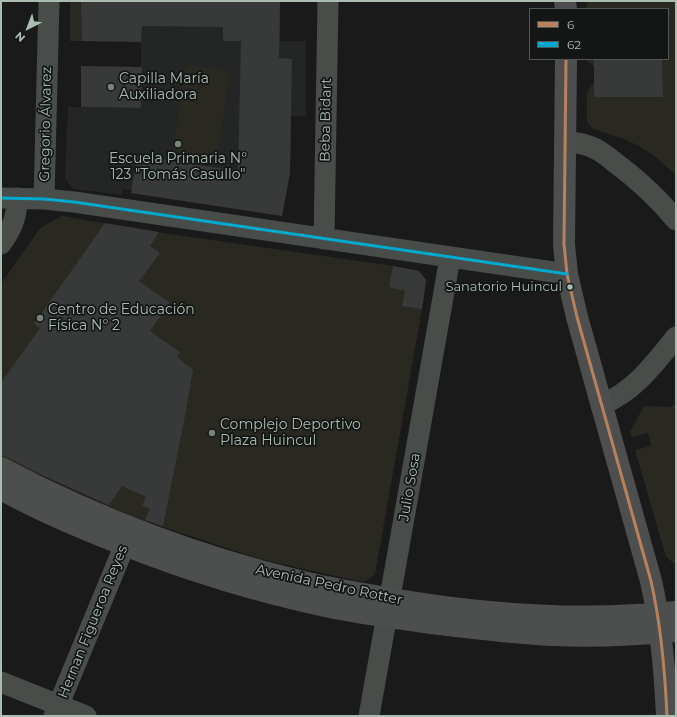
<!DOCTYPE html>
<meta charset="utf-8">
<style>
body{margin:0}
#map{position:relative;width:677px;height:717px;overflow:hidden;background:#1a1a1a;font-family:Montserrat,sans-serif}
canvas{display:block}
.frame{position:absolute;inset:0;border:2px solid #abbcb1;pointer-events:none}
.legend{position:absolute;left:529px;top:8px;width:140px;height:52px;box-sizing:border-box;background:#141616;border:1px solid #505854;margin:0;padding:5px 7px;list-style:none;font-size:12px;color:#abbcb1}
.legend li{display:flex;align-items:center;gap:8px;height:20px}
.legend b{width:20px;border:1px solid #505854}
.north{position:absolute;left:8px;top:8px;width:40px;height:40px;-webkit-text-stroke:3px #141616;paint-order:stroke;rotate:222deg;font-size:11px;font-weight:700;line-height:16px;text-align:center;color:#abbcb1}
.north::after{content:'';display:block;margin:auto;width:14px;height:18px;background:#abbcb1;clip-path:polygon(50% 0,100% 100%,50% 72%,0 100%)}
</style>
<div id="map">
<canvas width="677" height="717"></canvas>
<div class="frame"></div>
<ul class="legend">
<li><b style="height:5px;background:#b6815c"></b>6</li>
<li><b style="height:5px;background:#00a9ce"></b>62</li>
</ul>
<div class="north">N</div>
</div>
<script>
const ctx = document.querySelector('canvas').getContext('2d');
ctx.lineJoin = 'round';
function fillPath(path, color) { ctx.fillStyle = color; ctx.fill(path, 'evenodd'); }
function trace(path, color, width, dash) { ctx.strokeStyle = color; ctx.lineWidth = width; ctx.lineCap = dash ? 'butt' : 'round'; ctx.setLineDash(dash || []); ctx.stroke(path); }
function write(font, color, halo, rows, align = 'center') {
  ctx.font = font + ' Montserrat,sans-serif'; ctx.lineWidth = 3.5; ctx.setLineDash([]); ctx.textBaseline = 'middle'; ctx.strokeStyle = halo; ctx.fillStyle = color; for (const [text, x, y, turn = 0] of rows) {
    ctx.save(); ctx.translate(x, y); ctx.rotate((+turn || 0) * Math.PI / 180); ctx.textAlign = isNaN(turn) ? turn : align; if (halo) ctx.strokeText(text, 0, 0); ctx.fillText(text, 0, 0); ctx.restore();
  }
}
const built = new Path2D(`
 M 70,1 L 280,1 L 280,41 L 306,41 L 306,116 L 291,116 L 290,173 L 282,216 L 131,193 L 132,190 L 123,189 L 122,195 L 73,189 L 65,179 L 68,107 L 141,108 L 141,42 L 70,41 Z`);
const green = new Path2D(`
 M 70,1 L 81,1 L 82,41 L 70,41 Z
 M 588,1 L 676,1 L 676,175 L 653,155 L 639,146 L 624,139 L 593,129 L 587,122 L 587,93 L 594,82 L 594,66 L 587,61 L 587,59 L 668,59 L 668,9 L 586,9 Z
 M 186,65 L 230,71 L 217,158 L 173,151 Z
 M 62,216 L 142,230 L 393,266 L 419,271 L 426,280 L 422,309 L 375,574 L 364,582 L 286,565 L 261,559 L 236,551 L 145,521 L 108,506 L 1,457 L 1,284 L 40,228 Z
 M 676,403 L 676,565 L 666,557 L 635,450 L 651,446 L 648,433 L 632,437 L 630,432 L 644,406 L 671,407 Z`);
const building = new Path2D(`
 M 81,1 L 280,1 L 279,58 L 292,59 L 290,173 L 282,216 L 131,193 L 137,156 L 238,171 L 241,41 L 223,41 L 223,27 L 142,26 L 141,42 L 82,41 Z
 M 594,59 L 662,59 L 663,97 L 594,97 Z
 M 81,66 L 142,67 L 141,108 L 81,107 Z
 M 105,223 L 159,232 L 150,246 L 160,253 L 139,281 L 170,303 L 150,331 L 180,352 L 177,357 L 193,370 L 184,421 L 163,526 L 145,520 L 150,509 L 142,506 L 146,497 L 122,486 L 109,505 L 42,475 L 7,457 L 1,456 L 1,383 L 40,328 L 34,324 Z
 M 393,266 L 419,271 L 426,280 L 422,309 L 402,306 L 405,291 L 389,287 Z`);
const minor = new Path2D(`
 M 565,141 C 573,142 581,143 589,146 C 598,149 606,155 613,161 C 636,178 658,198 676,220
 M 1,198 L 44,199 L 74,202 L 567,274
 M 44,199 L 49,1
 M 324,239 L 328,1
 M 1,244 C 12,229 17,217 17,198
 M 601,405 C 635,391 654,364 676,337
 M 1,682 L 86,716
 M 54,716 L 131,530
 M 369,716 L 450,258`);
const major = new Path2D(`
 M 565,1 L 566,9
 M 566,59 L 564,244 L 567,274 L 577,317 L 651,581 C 661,625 665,671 667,716
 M 1,468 C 96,518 198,557 303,582 C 332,589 362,594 392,599 C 486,615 581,622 676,612
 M 1,489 C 40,511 81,528 122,544 C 190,571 259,592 330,607 C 364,614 397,618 431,623 C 472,628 512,633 553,635 C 594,637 635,635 676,631`);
const bus1 = new Path2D(`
 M 566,59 L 564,244 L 567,274 L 577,317 L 651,581 C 661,625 665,671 667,716`);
const bus2 = new Path2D(`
 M 1,198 L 44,199 L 74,202 L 567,274`);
const markers = [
 [111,87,4,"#78837c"],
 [178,144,4,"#78837c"],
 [570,287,3.5,"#abbcb1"],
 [40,318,4,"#78837c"],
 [212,433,4,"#78837c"]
];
const busNames = [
 ["Sanatorio Huincul",562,287]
];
const poiNames = [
 ["Capilla María",119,79],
 ["Auxiliadora",119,95],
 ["Escuela Primaria N°",178,159,"center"],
 ["123 \"Tomás Casullo\"",178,175,"center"],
 ["Centro de Educación",48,310],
 ["Física N° 2",48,326],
 ["Complejo Deportivo",220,425],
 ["Plaza Huincul",220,441]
];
const streetNames = [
 ["Beba Bidart",326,120,-89],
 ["Gregorio Álvarez",46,124,-89],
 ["Julio Sosa",410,487,-80],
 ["Avenida Pedro Rotter",329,585,12],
 ["Hernan Figueroa Reyes",93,622,-68]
];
fillPath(built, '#242625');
fillPath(green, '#2a2921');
fillPath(building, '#373a38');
trace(minor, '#484d4a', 21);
trace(major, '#4c4f4d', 22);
trace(bus1, '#b6815c', 3);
trace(bus2, '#00a9ce', 3);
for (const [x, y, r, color] of markers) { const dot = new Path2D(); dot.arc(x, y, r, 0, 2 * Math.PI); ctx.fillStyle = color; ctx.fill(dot); trace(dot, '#141616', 1.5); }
write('13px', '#abbcb1', '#141616', busNames, 'right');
write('14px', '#abbcb1', '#141616', poiNames, 'left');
write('14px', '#abbcb1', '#141616', streetNames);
</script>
